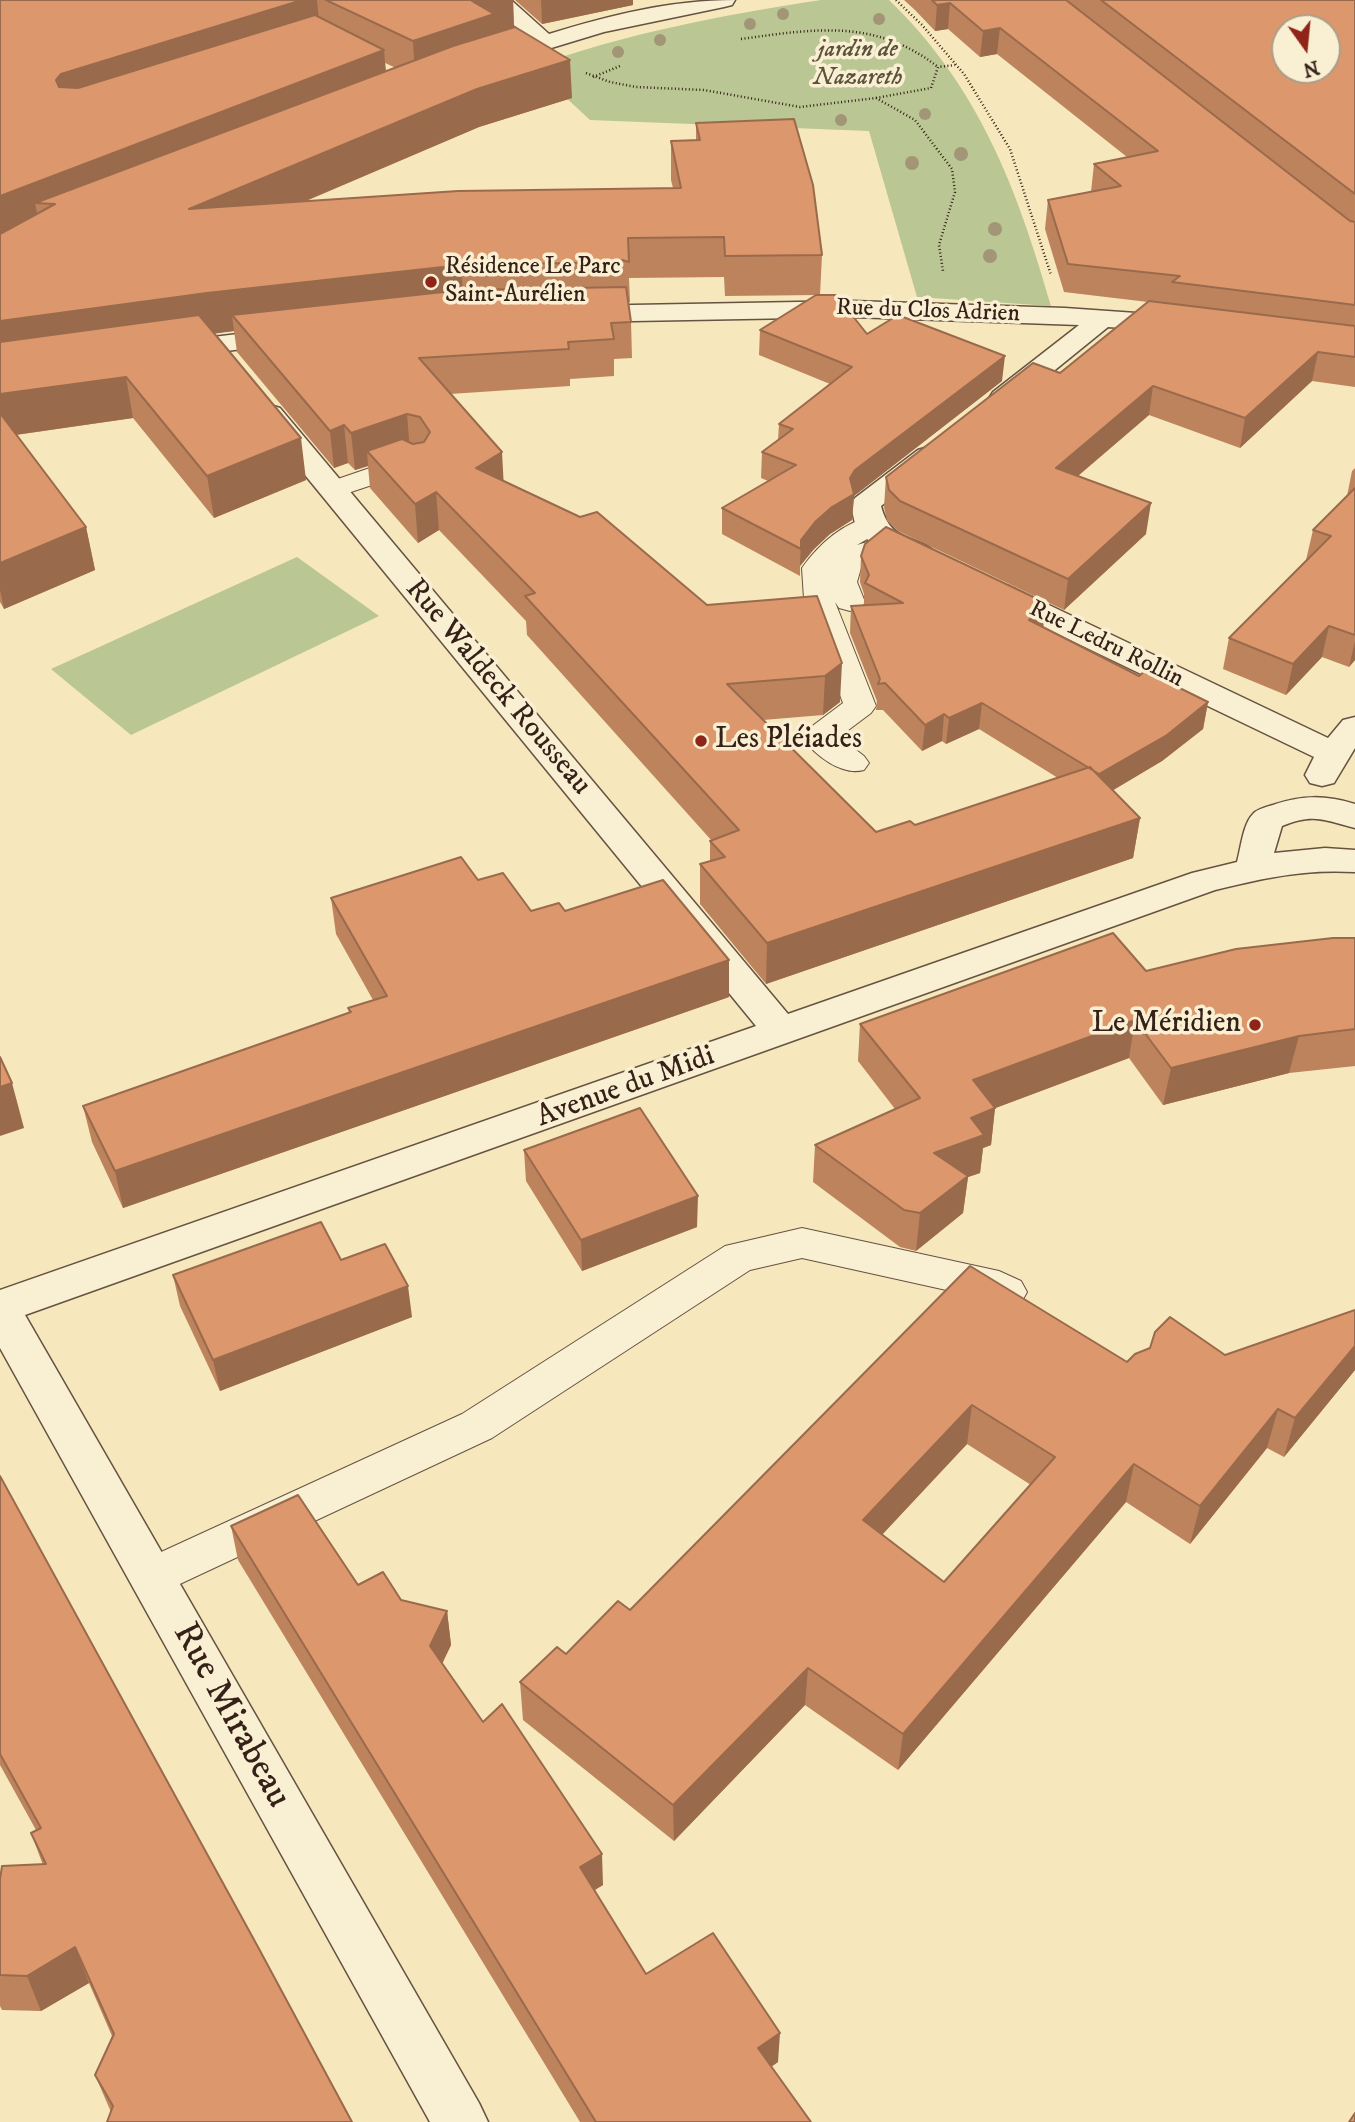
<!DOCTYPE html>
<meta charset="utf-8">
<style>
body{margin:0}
#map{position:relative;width:1355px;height:2122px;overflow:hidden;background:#f6e7bc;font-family:"IM FELL DW Pica",serif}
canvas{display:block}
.north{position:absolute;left:1271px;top:14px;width:70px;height:70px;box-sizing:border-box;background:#f9efd3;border:2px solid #ab9d88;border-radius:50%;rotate:165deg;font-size:19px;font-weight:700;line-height:28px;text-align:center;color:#352118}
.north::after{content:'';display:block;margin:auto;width:24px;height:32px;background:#8f2418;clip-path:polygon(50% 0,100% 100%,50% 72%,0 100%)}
</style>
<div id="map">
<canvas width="1355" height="2122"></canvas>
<div class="north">N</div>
</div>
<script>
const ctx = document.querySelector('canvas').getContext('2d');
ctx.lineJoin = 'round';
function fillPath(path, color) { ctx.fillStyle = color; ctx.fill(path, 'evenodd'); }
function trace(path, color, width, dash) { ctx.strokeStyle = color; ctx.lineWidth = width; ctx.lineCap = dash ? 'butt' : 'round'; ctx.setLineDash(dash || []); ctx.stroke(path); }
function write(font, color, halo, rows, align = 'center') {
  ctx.font = font + ' "IM FELL DW Pica",serif'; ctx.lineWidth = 7; ctx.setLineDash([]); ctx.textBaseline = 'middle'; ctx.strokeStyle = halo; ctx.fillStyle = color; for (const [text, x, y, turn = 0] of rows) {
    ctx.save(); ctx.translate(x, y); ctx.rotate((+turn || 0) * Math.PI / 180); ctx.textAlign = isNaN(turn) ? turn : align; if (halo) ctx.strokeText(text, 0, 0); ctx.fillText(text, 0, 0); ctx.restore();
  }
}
const green = new Path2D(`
 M 821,0 L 889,0 C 979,87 1017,188 1051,306 L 917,297 L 869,131 L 590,120 L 533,67 C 626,33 724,15 821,0 Z
 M 297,557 L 379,616 L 131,735 L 51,669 Z`);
const path = new Path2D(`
 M 896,0 L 922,25 L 964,74 L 1010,149 L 1051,275
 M 741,39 C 814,29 875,18 938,67
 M 586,73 L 610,82 L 636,87 L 704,90 L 800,107 L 876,98 L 915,120 L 952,169 L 955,192 L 939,245 L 943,271
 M 593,77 L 620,66
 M 876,98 L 931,88 L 938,67 L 955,65`);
const service = new Path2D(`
 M 411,454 L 421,456 L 429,468 L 425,474 L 415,476 L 405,474 L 333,498 L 323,496 L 319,490 L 323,484 Z
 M 871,516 L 881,519 L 885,525 L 881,531 L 857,545 L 867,542 L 877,545 L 882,551 L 861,568 L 857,582 L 865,602 L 861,608 L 850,611 L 839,608 L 835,602 L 876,706 L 871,713 L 839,737 L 864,756 L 869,763 L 864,770 C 842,776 815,756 802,737 L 807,730 L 843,703 L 804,599 L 802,568 C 819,544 842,524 871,516 Z
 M 802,1228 L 999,1271 L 1021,1281 L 1027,1292 L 1021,1303 L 1007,1308 L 987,1299 L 802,1258 L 750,1270 L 492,1438 L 167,1590 L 151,1596 L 135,1590 L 129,1577 L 135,1564 L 462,1414 L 725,1246 Z`);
const minor = new Path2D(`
 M 487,0 L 511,0 L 549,34 C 610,15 671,0 735,0 L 732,5 L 724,7 L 604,32 L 492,66 L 484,64 L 481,59 L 484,54 L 530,40 Z
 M 853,301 L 1065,308 L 1179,316 L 1189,318 L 1192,324 L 1189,330 L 1179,332 L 1108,327 L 1013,404 L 1003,406 L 993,404 L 989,398 L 993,392 L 1079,325 L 853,317 L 578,322 L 569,320 L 565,314 L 569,308 L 578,306 Z
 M 288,328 L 298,330 L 302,336 L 298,342 L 171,358 L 161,356 L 157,350 L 161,344 L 171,342 Z
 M 270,405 L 280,408 L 788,1014 L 1192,873 L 1237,862 C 1241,848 1243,824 1253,814 C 1257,809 1266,807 1273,805 C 1302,795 1326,795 1355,804 L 1355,828 C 1324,820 1313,813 1282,826 L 1274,853 L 1325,848 L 1355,850 L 1355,872 C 1302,869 1265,878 1215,890 L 25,1315 L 479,2103 L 488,2122 L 430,2122 L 0,1348 L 0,1290 L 756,1026 L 260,420 L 256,414 L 260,408 Z
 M 928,447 L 938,450 L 943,456 L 938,462 L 881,506 C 892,548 922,532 940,558 L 936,564 C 914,570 866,547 856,525 C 853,519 853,511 851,504 L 855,498 L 918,450 Z
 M 998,584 L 1009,586 L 1328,738 L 1343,720 L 1355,717 L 1355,748 L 1334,783 L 1322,786 L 1310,783 L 1305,775 L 1314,757 L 987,600 L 982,593 L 987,586 Z`);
const trees = [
 [783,14,6],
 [879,19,6],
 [750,24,6],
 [660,40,6],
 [618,52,6],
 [925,114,6],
 [841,120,6],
 [961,154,7],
 [912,163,7],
 [995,229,7],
 [990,256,7]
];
const wall = new Path2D(`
 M 0,0 L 513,0 L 514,27 L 572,98 L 479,127 L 306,201 L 673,188 L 671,180 L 671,141 L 696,140 L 696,123 L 822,255 L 820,295 L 725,296 L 724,277 L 629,278 L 630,302 L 628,302 L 631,322 L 632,358 L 614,359 L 614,376 L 570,379 L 570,386 L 450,394 L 504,481 L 707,605 L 817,596 L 840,702 L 823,715 L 763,720 L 876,832 L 915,825 L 1058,778 L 979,729 L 946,744 L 942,741 L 922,751 L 883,710 L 876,710 L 877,701 L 850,633 L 851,606 L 864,606 L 864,594 L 860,582 L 861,556 L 1046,603 L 1043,627 L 1139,676 L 1208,702 L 1203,729 L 1162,761 L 1113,790 L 1140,818 L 1133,858 L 766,984 L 700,904 L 700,864 L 710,861 L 710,841 L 712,841 L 527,635 L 526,621 L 439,530 L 418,543 L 370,488 L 368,466 L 355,470 L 348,463 L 334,468 L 237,352 L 234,331 L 214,333 L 306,480 L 214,518 L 133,418 L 16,435 L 86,527 L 95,570 L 4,609 L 0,602 ZM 385,63 L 396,68 L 386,71 Z
 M 515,0 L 633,0 L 633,5 L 542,24 Z
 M 904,0 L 1355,0 L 1355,387 L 1312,381 L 1240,448 L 1149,415 L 1078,476 L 1146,534 L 1064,610 L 898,531 L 887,521 L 884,507 L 886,477 L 1060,373 L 1148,302 L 1064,292 L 1045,229 L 1048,200 L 1091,192 L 1094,164 L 1127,157 L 997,54 L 980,57 L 948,29 L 935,31 L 915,10 Z
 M 760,330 L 867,334 L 1002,381 L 854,496 L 852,520 L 830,534 L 814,549 L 800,566 L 800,576 L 722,534 L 722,508 L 768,481 L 761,478 L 762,452 L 778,440 L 779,424 L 830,384 L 759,355 Z
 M 1355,468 L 1355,660 L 1349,667 L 1322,657 L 1286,695 L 1223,669 L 1229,638 L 1306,560 L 1313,530 L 1347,496 L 1352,471 Z
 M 478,880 L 531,911 L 565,911 L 729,997 L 123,1208 L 92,1142 L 83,1106 L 349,1013 L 348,1008 L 373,1000 L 336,934 L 331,898 Z
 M 1355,938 L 1355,1066 L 1289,1073 L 1163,1105 L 1129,1058 L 995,1108 L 991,1145 L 983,1148 L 980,1173 L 968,1177 L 963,1213 L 916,1251 L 900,1247 L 813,1182 L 815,1145 L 895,1109 L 858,1061 L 860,1024 L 1146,971 Z
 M 524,1150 L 697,1227 L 582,1271 L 526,1181 Z
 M 341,1260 L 412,1317 L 220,1391 L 180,1306 L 173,1275 Z
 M 970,1266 L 1127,1362 L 1225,1355 L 1355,1310 L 1355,1370 L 1284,1457 L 1267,1448 L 1190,1544 L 1126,1502 L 898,1770 L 805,1705 L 674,1841 L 523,1720 L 520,1682 L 566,1654 L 630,1610 ZM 967,1444 L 1031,1485 L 944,1582 L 882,1535 Z
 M 0,1476 L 258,1947 L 111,2112 L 95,2075 L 112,2036 L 89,1983 L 41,2011 L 2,2010 L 0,2006 L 0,1879 L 43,1865 L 31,1833 L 36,1830 L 0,1765 Z
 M 231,1526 L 358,1585 L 401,1600 L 447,1611 L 451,1645 L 442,1663 L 483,1722 L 603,1885 L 594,1890 L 646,1974 L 778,2062 L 771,2067 L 811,2122 L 580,2122 L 238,1560 Z`);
const shadedWall = new Path2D(`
 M 302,0 L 317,0 L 320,32 L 67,110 L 56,80 L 61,74 Z
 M 479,0 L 513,0 L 514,29 L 415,77 L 413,41 L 472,1 Z
 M 541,0 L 633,0 L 633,5 L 542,24 Z
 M 950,3 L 948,29 L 935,31 L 937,5 Z
 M 1000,28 L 997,54 L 980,57 L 983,31 Z
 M 384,50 L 387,87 L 35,203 L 39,223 L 0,238 L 0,196 Z
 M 570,60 L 572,98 L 479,127 L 195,248 L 189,209 L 477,89 Z
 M 461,265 L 464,305 L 232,315 L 234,331 L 0,363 L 0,321 L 207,293 Z
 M 1318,352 L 1312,381 L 1240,448 L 1245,418 Z
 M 1005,356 L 1002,381 L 854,496 L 852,520 L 830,534 L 814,549 L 800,566 L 801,540 L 815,522 L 832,507 L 855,470 Z
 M 126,377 L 133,418 L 0,437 L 0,394 Z
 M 1153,386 L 1149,415 L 1052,498 L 1056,468 Z
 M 407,414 L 410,452 L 367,451 L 368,466 L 355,470 L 351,433 Z
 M 344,425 L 348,463 L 334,468 L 330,431 Z
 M 301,438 L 306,480 L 214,518 L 207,476 Z
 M 502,452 L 504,489 L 476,468 Z
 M 436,492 L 439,530 L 418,543 L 415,504 Z
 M 1151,503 L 1146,534 L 1064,610 L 1068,579 Z
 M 86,527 L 95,570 L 4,609 L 0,590 L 0,563 Z
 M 1046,603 L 1043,629 L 1029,620 Z
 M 1329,626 L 1322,657 L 1286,695 L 1293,664 Z
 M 1355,641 L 1355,660 L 1349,667 Z
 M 842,663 L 840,702 L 823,715 L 825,676 Z
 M 1208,702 L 1203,729 L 1162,761 L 1095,801 L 1099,774 Z
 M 982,703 L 979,729 L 946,744 L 949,718 Z
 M 944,714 L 942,741 L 922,751 L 925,725 Z
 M 1140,818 L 1133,858 L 766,984 L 767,943 Z
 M 729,960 L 729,997 L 123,1208 L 115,1171 Z
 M 1135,1020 L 1129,1058 L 969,1118 L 973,1080 Z
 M 1299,1036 L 1289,1073 L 1163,1105 L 1171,1068 Z
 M 12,1083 L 24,1128 L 0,1136 L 0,1087 Z
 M 995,1108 L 991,1145 L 983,1148 L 980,1173 L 968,1177 L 963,1213 L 916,1251 L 920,1213 L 934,1153 L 971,1118 Z
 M 698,1196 L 697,1227 L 582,1271 L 581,1240 Z
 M 408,1286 L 412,1317 L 220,1391 L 213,1360 Z
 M 1355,1346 L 1355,1370 L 1284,1457 L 1295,1418 Z
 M 972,1405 L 967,1444 L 860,1558 L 863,1520 Z
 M 1278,1409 L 1267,1448 L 1190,1544 L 1200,1506 Z
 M 1134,1464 L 1126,1502 L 898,1770 L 903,1734 Z
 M 447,1611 L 451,1645 L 435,1679 L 430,1646 Z
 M 808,1668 L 805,1705 L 674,1841 L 673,1805 Z
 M 602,1854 L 603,1885 L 582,1898 L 580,1867 Z
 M 75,1947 L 89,1983 L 41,2011 L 27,1976 Z
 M 780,2033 L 778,2062 L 756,2077 L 758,2048 Z`);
const building = new Path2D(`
 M 0,0 L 302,0 L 61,74 L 56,80 L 59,87 L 78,88 L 315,15 L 384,50 L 0,196 Z
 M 326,0 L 479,0 L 472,1 L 494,14 L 413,41 Z
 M 932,0 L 1066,0 L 1350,221 L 1355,222 L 1355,305 L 1172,282 L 1180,276 L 1068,264 L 1048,200 L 1121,186 L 1094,164 L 1158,151 L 1000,28 L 983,31 L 950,3 L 937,5 Z
 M 1101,0 L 1355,0 L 1355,194 ZM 1285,28 L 1327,28 L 1327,70 L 1285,70 Z
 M 515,27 L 570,60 L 477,89 L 189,209 L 458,191 L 681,188 L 671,141 L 700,140 L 696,123 L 794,119 L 813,185 L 822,255 L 725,256 L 724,237 L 628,238 L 629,262 L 622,260 L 622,262 L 461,265 L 207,293 L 0,321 L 0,234 L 55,204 L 35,203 L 453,46 Z
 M 626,287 L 631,322 L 611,323 L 614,339 L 568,342 L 569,349 L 419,358 L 502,452 L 476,468 L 580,517 L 597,512 L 707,605 L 817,596 L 842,663 L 825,676 L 727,684 L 876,832 L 910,821 L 915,825 L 1090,767 L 1140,818 L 767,943 L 700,864 L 725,857 L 710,841 L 739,830 L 525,596 L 535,593 L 436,492 L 415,504 L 367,451 L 402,439 L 413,444 L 424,442 L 430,432 L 420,417 L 407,414 L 351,433 L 344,425 L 330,431 L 232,315 L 462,290 Z
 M 816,295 L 836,295 L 867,334 L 898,315 L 1005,356 L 855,470 L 850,478 L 854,494 L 832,507 L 815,522 L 801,540 L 801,549 L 722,508 L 796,465 L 762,452 L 793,429 L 779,424 L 852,367 L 760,330 Z
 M 1149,301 L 1355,326 L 1355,357 L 1318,352 L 1245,418 L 1153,386 L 1056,468 L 1151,503 L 1068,579 L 900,501 L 889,490 L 886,477 L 1033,363 L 1060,373 Z
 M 199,315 L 301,438 L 207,476 L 126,377 L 0,394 L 0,342 Z
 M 0,413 L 86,527 L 0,563 Z
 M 1355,488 L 1355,635 L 1329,626 L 1293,664 L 1229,638 L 1331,536 L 1313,530 Z
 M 886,527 L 1046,603 L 1029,620 L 1139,676 L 1145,671 L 1208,702 L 1167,735 L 1099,774 L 982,703 L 949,718 L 944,714 L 925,725 L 885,683 L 878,684 L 880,679 L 851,606 L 903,603 L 865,583 L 869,575 L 861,556 L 865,544 Z
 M 461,857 L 478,880 L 503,873 L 531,911 L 559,903 L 565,911 L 663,880 L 729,960 L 115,1171 L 83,1106 L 351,1012 L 348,1008 L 387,996 L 331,898 Z
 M 1113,933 L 1146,971 L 1236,949 L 1333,938 L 1355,938 L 1355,1029 L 1299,1036 L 1171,1068 L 1135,1020 L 973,1080 L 995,1108 L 971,1118 L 984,1135 L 934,1153 L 968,1176 L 920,1213 L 904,1210 L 815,1145 L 920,1098 L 860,1024 Z
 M 0,1057 L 12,1083 L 0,1087 Z
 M 640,1108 L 698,1196 L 581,1240 L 524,1150 Z
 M 321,1222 L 341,1260 L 385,1244 L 408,1286 L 213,1360 L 173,1275 Z
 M 970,1266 L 1127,1362 L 1135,1354 L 1150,1348 L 1155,1332 L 1170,1317 L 1225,1355 L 1355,1310 L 1355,1346 L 1295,1418 L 1278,1409 L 1200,1506 L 1134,1464 L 903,1734 L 808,1668 L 673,1805 L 520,1682 L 557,1647 L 566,1654 L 618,1601 L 630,1610 ZM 972,1405 L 1055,1457 L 944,1582 L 863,1520 Z
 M 0,1476 L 258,1947 L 352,2122 L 107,2122 L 113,2106 L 95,2075 L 114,2034 L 75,1947 L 27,1976 L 0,1975 L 0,1879 L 2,1866 L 46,1864 L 31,1833 L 41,1828 L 0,1754 Z
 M 298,1495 L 358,1585 L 383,1572 L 401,1600 L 447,1611 L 430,1646 L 483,1722 L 502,1704 L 602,1854 L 580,1867 L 646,1974 L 713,1933 L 780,2033 L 758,2048 L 811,2122 L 596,2122 L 231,1526 Z
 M 1355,2113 L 1355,2122 L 1349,2122 Z`);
const markers = [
 [431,282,7,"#8f2418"],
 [701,741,7,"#8f2418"],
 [1255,1025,7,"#8f2418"]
];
const farParknames = [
 ["jardin de",858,51],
 ["Nazareth",858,79]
];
const farPoinames = [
 ["Résidence Le Parc",445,268],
 ["Saint-Aurélien",445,296]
];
const farStreetnames = [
 ["Rue du Clos Adrien",928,312,2],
 ["Rue Ledru Rollin",1106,645,26]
];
const streetNames = [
 ["Rue Waldeck Rousseau",497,688,50],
 ["Avenue du Midi",626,1088,-20]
];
const poiNames = [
 ["Les Pléiades",715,741],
 ["Le Méridien",1241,1025,"right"]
];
const nearStreetnames = [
 ["Rue Mirabeau",230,1716,61]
];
fillPath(green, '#bac693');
trace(service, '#655241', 2);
trace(minor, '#655241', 3);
trace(path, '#352118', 2.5, [1, 2.5]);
fillPath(service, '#f9efd3');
fillPath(minor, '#f9efd3');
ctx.fillStyle = '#a29676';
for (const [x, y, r] of trees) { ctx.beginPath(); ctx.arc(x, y, r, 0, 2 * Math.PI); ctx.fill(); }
fillPath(wall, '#bd835d');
fillPath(shadedWall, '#9a6a4c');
fillPath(building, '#dc986c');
trace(building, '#9a6a4c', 2);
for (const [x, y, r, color] of markers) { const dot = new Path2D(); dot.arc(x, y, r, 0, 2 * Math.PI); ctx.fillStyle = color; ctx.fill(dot); trace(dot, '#f9efd3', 2.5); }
write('italic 24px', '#5d533d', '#f9efd3', farParknames);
write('24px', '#352118', '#f9efd3', farPoinames, 'left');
write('24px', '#352118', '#f9efd3', farStreetnames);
write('30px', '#352118', '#f9efd3', streetNames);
write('30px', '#352118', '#f9efd3', poiNames, 'left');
write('37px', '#352118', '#f9efd3', nearStreetnames);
</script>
